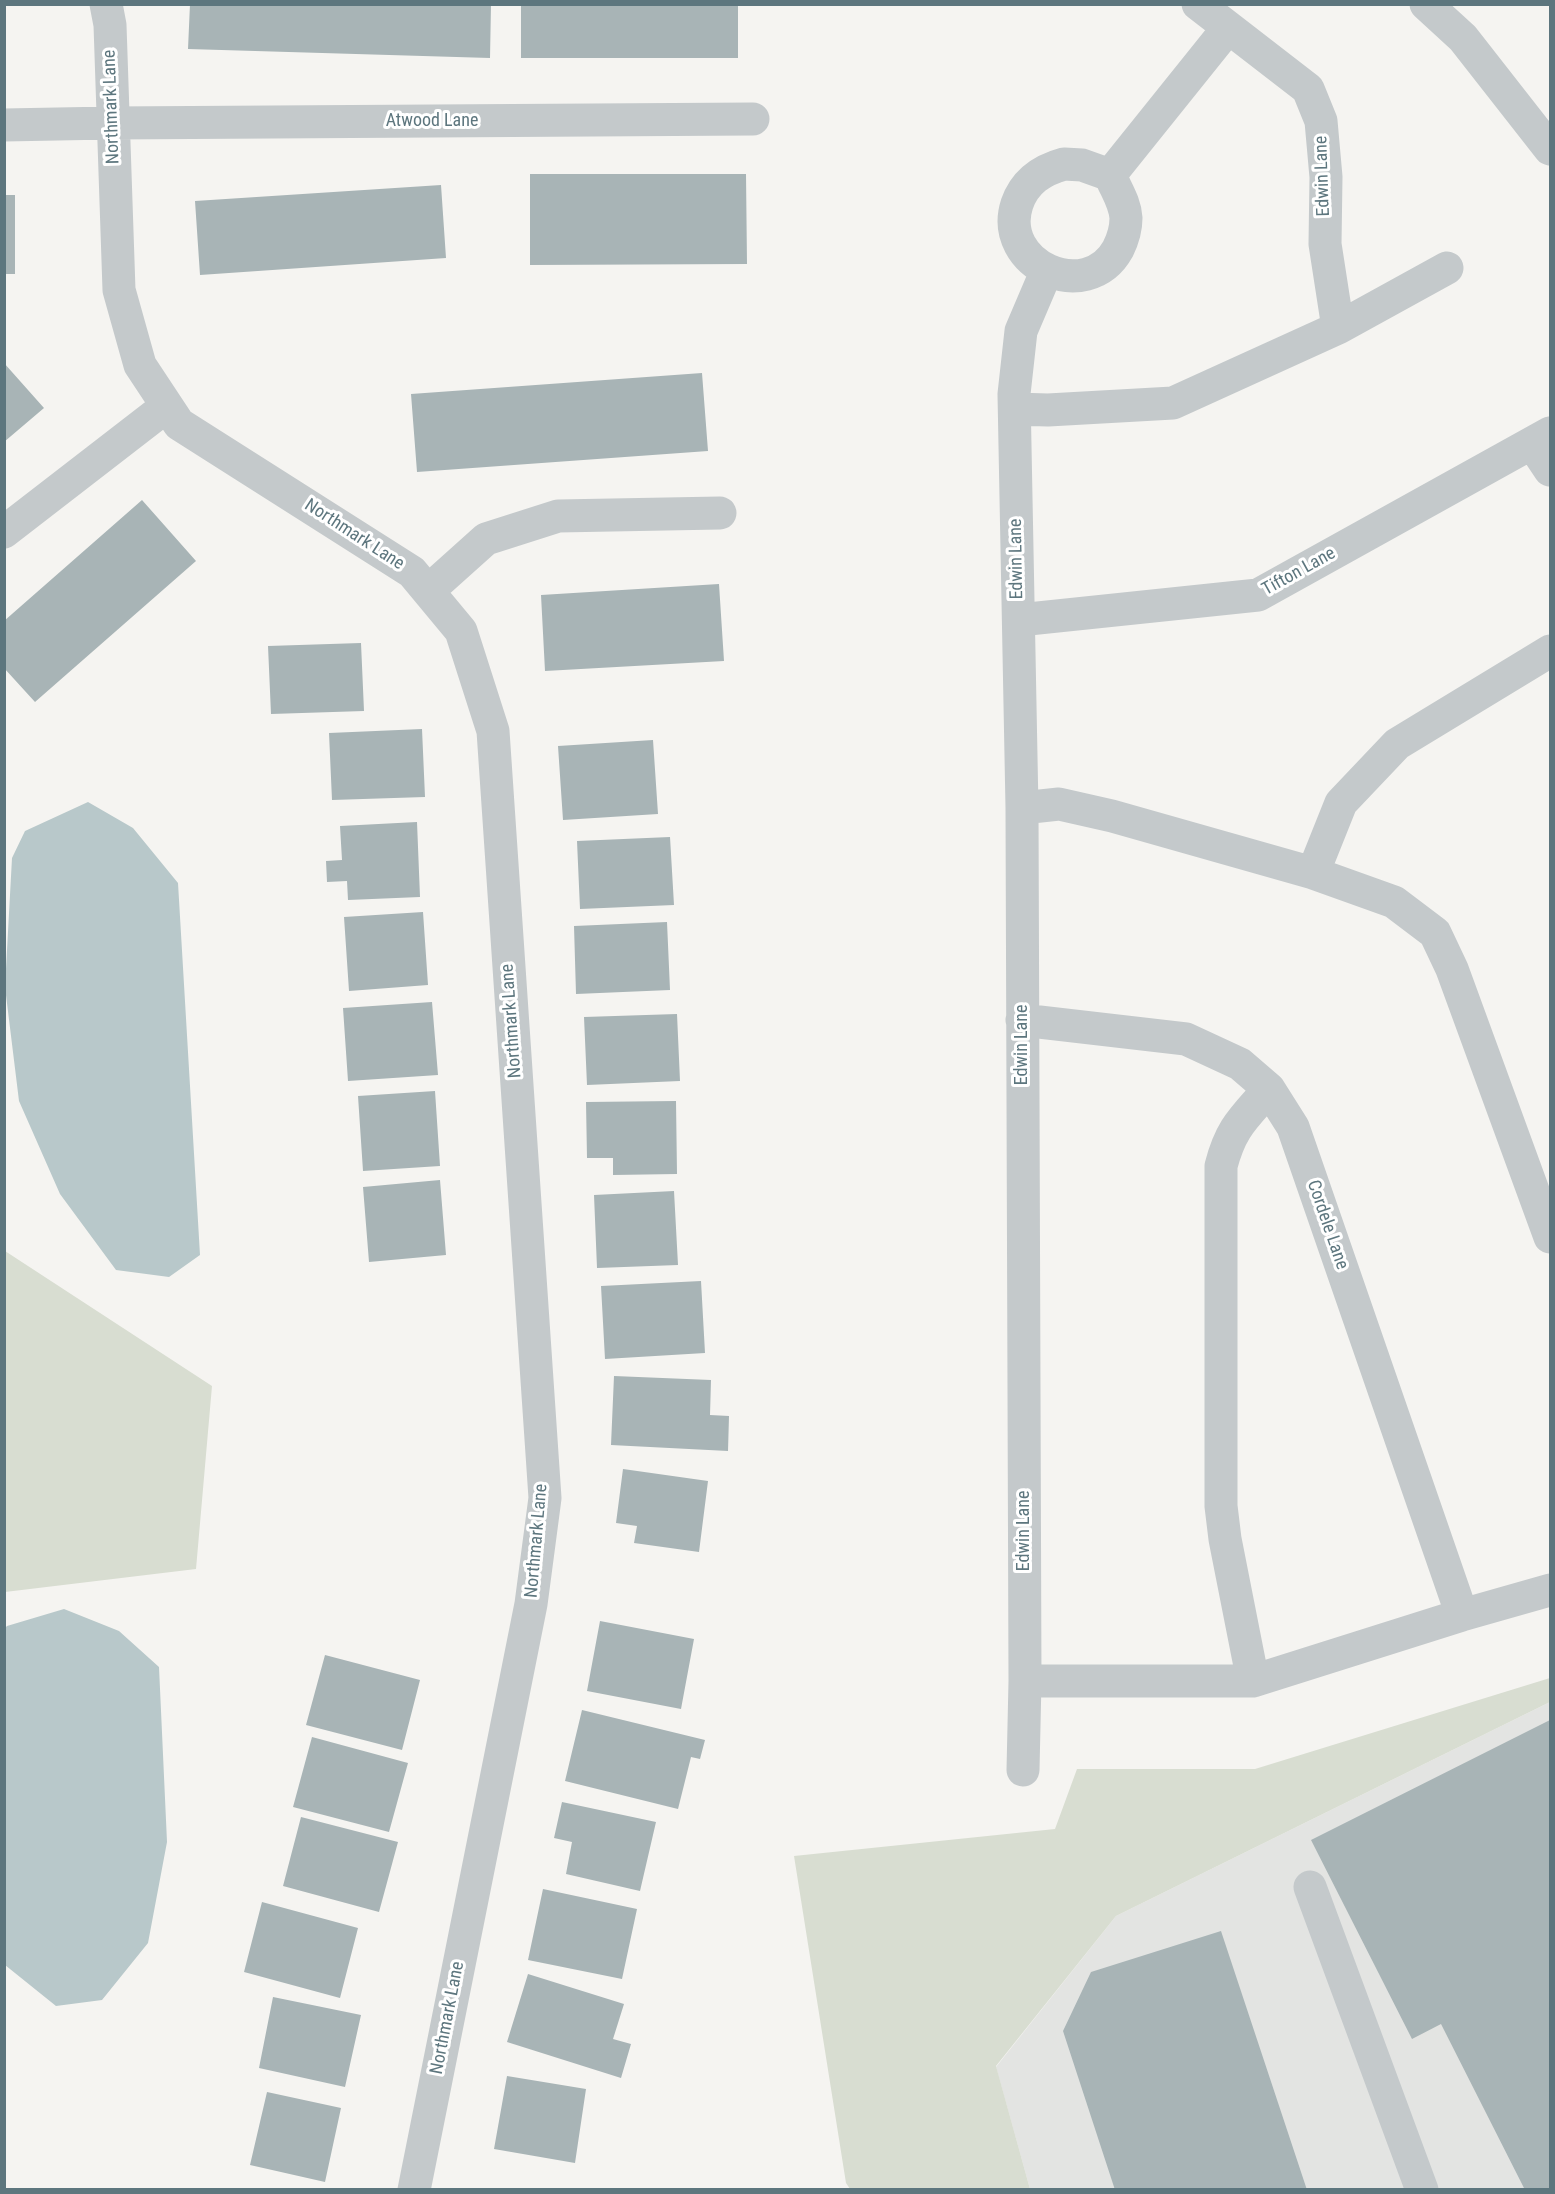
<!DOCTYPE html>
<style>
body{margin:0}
#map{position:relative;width:1555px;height:2194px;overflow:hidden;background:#f5f4f1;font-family:"Roboto Condensed",sans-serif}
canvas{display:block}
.frame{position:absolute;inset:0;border:6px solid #5d767e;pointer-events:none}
</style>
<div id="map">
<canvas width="1555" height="2194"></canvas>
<div class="frame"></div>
</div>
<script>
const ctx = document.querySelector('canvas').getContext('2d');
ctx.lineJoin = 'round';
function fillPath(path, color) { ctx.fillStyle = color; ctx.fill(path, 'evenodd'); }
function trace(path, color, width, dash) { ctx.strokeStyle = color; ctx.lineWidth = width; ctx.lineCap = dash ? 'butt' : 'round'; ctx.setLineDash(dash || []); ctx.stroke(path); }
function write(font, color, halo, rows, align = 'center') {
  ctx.font = font + ' "Roboto Condensed",sans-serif'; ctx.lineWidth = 6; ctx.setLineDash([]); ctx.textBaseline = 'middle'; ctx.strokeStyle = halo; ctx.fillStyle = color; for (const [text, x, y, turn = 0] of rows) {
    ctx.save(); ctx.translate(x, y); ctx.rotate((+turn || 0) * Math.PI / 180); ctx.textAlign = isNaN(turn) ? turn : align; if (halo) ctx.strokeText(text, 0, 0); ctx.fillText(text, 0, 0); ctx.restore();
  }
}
const built = new Path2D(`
 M 1550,1702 L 1550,2189 L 1030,2189 L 996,2067 L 1116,1916 Z`);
const green = new Path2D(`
 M 5,1251 L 212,1386 L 196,1569 L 5,1592 Z
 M 1550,1678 L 1550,1702 L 1116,1916 L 996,2066 L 1030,2189 L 850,2189 L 846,2183 L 794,1856 L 1055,1829 L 1077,1769 L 1255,1769 Z`);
const water = new Path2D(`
 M 88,802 L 133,828 L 178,883 L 200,1255 L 169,1277 L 116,1270 L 60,1194 L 19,1101 L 5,987 L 12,858 L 25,831 Z
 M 64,1609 L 119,1631 L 159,1667 L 167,1842 L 148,1943 L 102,2000 L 56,2006 L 5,1965 L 4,1629 L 7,1626 Z`);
const building = new Path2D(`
 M 190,4 L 491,4 L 490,58 L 188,49 Z
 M 521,4 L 738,4 L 738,58 L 521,58 Z
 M 530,174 L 746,174 L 747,264 L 530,265 Z
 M 441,185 L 446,258 L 200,275 L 195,201 Z
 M 4,195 L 15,195 L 15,274 L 4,274 Z
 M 4,363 L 44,408 L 4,442 Z
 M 702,373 L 708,451 L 417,472 L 411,394 Z
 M 142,500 L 196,561 L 35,702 L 4,668 L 4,621 Z
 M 719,584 L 724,661 L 545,671 L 541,595 Z
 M 361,643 L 364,711 L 271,714 L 268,646 Z
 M 422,729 L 425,797 L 332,800 L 329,733 Z
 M 653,740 L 658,814 L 563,820 L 558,746 Z
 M 417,822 L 420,897 L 348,900 L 347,881 L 327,882 L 326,861 L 342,860 L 340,826 Z
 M 670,837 L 674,905 L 580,909 L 577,841 Z
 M 423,912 L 428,985 L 349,991 L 344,917 Z
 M 667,922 L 670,990 L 576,994 L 574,926 Z
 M 432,1002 L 438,1075 L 348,1081 L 343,1008 Z
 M 677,1014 L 680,1081 L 587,1085 L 584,1017 Z
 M 435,1091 L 440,1166 L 363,1171 L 358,1096 Z
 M 676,1101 L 677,1174 L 613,1175 L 613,1158 L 587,1158 L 586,1102 Z
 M 440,1180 L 446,1255 L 369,1262 L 363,1187 Z
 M 674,1191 L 678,1265 L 597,1268 L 594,1195 Z
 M 701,1281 L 705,1353 L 605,1359 L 601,1286 Z
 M 614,1376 L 711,1380 L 710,1415 L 729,1416 L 728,1451 L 611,1445 Z
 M 623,1469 L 708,1481 L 699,1552 L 634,1543 L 637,1526 L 616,1523 Z
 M 600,1621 L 694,1639 L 681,1709 L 587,1691 Z
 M 325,1655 L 420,1680 L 402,1750 L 306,1725 Z
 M 582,1710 L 705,1740 L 700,1759 L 691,1757 L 678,1809 L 565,1781 Z
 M 1550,1720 L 1550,2190 L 1525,2190 L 1441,2024 L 1412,2039 L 1311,1840 Z
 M 312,1737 L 408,1763 L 389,1832 L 293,1807 Z
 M 562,1802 L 656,1822 L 640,1891 L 566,1874 L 572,1842 L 554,1838 Z
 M 301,1817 L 398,1842 L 379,1912 L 283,1886 Z
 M 543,1889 L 637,1909 L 622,1979 L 528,1960 Z
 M 262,1902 L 358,1928 L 340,1998 L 244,1972 Z
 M 1221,1931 L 1307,2190 L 1115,2190 L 1063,2031 L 1091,1972 Z
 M 528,1974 L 624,2004 L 613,2039 L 631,2044 L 621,2078 L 507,2042 Z
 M 273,1997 L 361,2015 L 345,2087 L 259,2068 Z
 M 507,2076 L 586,2089 L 575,2163 L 494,2149 Z
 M 267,2092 L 341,2108 L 325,2182 L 250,2165 Z`);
const minor = new Path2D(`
 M 106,4 L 110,25 L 119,290 L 140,365 L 179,424 L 412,572 L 461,631 L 493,731 L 545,1498 L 531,1604 L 414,2190
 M 1198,4 L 1308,89 L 1321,121 L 1326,177 L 1325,244 L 1338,328
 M 1426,4 L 1463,38 L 1550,149
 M 4,125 L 111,123 L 753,119
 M 1064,164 L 1082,165 L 1110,175 C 1116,190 1125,202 1126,218 C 1126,229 1123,239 1118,249 C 1087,305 997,265 1017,204 C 1025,181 1042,170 1064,164 Z
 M 1110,175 L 1228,28
 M 1015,409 L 1048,410 L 1173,403 L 1338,328 L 1447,268
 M 1532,443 L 1550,470
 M 4,532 L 167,406
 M 428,591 L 486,539 L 558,516 L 720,513
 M 1019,620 L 1258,595 L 1550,433
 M 1022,808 L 1059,804 L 1112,816 L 1313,873 L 1394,902 L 1435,933 L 1452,969 L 1550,1237
 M 1313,873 L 1341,803 L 1397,744 L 1550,651
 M 1022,1020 L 1186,1039 L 1240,1064 L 1269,1089 L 1293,1127 L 1462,1615
 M 1025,1681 L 1253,1681 L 1462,1615 L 1550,1590
 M 1253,1681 L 1225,1539 L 1221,1506 L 1221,1166 C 1231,1127 1244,1118 1269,1089
 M 1023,1770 L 1025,1681 L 1022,808 L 1014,394 L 1021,331 L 1047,270
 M 1310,1887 L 1422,2190`);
const streetNames = [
 ["Northmark Lane",112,107,-92],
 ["Atwood Lane",432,121],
 ["Edwin Lane",1323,176,-92],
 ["Northmark Lane",354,535,33],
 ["Edwin Lane",1017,559,-91],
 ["Tifton Lane",1299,572,-29],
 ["Northmark Lane",512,1021,-94],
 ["Edwin Lane",1022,1045,-90],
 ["Cordele Lane",1327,1225,71],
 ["Edwin Lane",1024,1531,-90],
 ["Northmark Lane",537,1541,-85],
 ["Northmark Lane",448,2018,-79]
];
fillPath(built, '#e3e4e2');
fillPath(green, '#d8ddd1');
fillPath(water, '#b8c8ca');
fillPath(building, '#a8b4b6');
trace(minor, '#c4c9cb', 33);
write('18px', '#5d767e', '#fff', streetNames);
</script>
